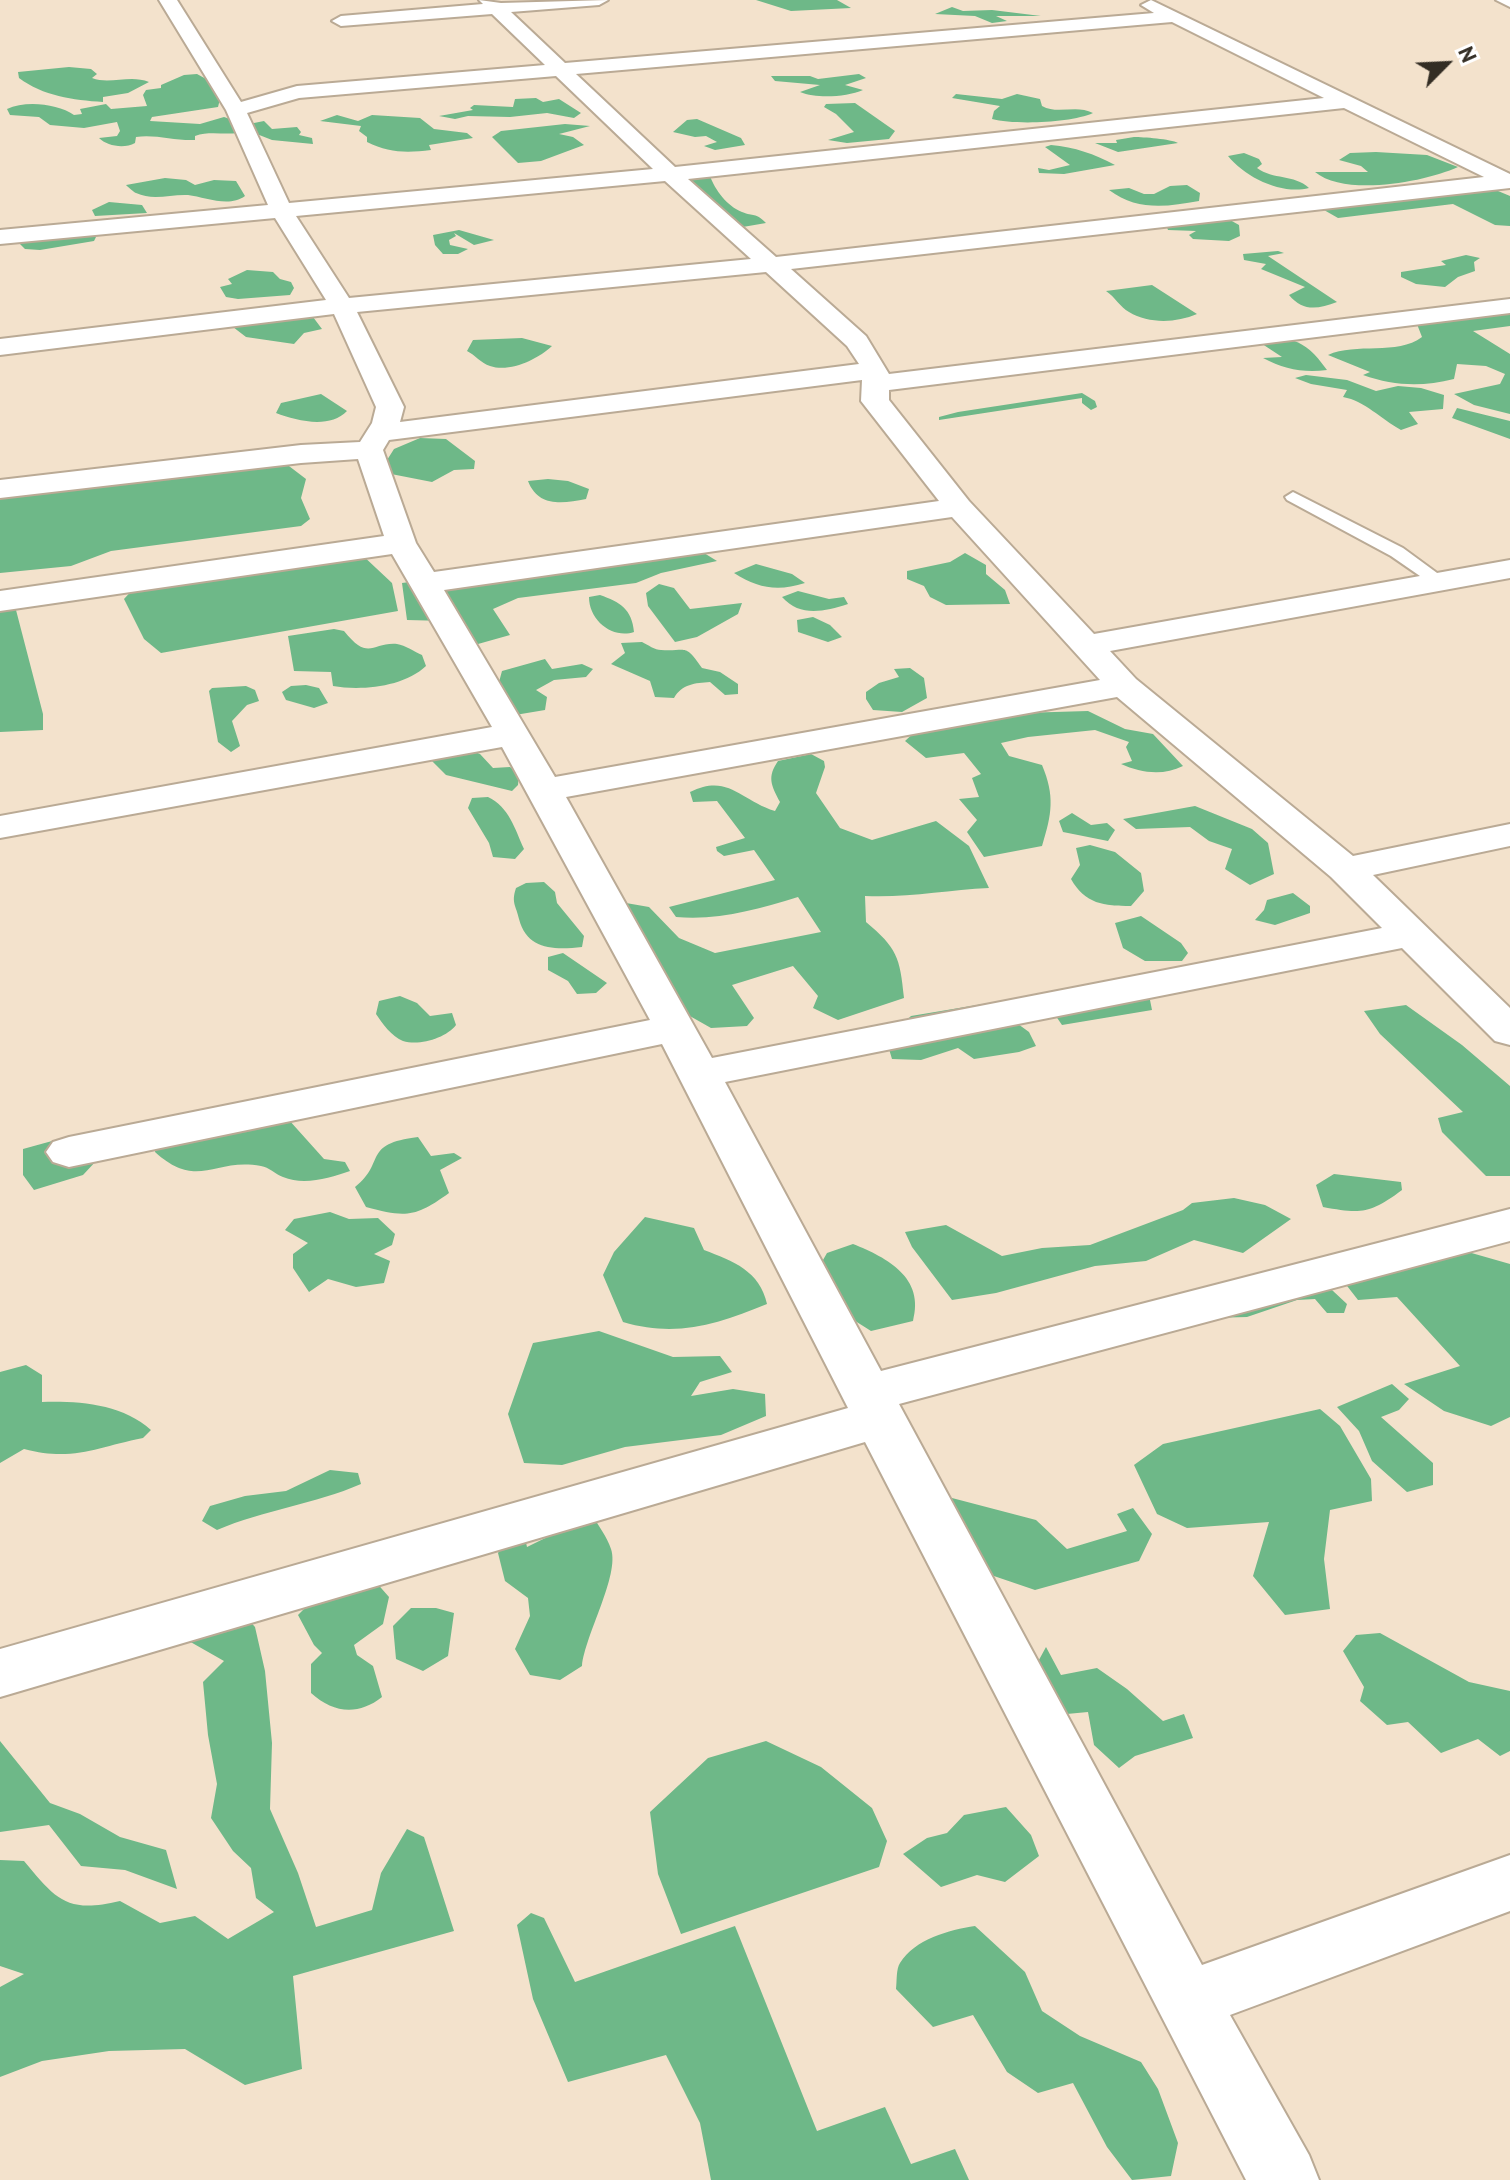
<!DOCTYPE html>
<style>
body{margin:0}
#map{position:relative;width:1510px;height:2180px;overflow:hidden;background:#f3e2cc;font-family:"PT Sans",sans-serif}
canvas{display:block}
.north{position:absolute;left:1406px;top:24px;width:80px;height:80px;-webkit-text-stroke:6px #fff;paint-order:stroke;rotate:66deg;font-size:22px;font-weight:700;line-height:32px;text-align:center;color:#332d24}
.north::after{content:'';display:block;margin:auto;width:28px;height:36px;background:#332d24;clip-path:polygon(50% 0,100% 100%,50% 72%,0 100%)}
</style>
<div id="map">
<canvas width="1510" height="2180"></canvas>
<div class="north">N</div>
</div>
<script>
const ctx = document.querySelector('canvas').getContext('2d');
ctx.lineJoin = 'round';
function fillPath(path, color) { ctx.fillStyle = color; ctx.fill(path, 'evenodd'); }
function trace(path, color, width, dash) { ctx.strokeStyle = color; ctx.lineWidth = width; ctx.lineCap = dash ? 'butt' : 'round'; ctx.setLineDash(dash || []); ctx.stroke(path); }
const forest = new Path2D(`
 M 756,0 L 837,0 L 851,8 L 791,11 Z
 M 952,7 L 963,11 L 992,10 L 1041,16 L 996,16 L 1007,21 L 992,23 L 975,16 L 935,14 Z
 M 69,67 L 91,69 L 97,74 L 92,78 C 110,85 130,74 149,82 L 128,93 L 103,97 L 103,102 C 73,100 43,96 19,78 L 18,72 Z
 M 197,74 L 208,80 L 220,99 L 218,107 L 152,117 L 150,121 L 200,124 L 224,117 L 233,120 L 238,133 C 223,135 209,131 195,136 L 195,140 C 175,141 155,134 136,137 L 135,143 C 124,149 107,146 99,138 L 117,136 L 120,131 L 117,122 L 84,128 L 50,125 L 39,117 L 10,115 L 7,109 C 26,100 58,104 74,115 L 82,114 L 80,109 L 106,104 L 111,109 L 147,106 L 143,95 L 146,90 L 161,88 L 161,85 L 184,75 Z
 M 859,74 L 866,78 L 845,85 L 863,90 C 846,97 817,99 800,92 L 820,85 L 775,81 L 771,76 L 810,76 L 818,79 Z
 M 956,94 L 1002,99 L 1017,94 L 1040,99 L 1042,106 C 1058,115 1076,104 1093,113 C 1071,123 1014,125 992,119 L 994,111 L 1000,106 L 952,98 Z
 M 536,98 L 543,102 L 559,99 L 581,113 L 574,118 L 547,113 L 510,117 L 468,116 L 455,119 L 439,116 L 473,110 L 470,108 L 474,105 L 513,107 L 515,99 Z
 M 855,103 L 895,131 L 889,139 L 847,143 L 828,140 L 854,132 L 836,114 L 824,107 L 826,104 Z
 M 337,115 L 358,121 L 372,115 L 420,118 L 434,129 L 467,133 L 473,138 L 429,145 L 431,150 C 407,153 389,153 367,142 L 367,137 L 359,131 L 361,126 L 320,121 Z
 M 697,119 L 741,138 L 745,145 L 715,150 L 704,146 L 717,142 L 706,136 L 695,137 L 673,132 L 687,120 Z
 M 264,121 L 272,129 L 297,127 L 301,132 L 299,135 L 312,138 L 313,144 L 272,140 L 244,129 L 244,125 Z
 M 565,124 L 590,126 L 559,134 L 573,137 L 584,145 L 541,161 L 518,163 L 492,137 L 501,131 Z
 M 1134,137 C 1143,137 1171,139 1178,143 L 1118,152 L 1095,143 L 1117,143 L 1116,140 Z
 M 1051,145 C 1075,147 1094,154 1115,165 L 1064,174 L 1039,173 L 1038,168 L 1049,170 L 1070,165 L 1045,147 Z
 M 1376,152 L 1427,155 L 1458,167 C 1425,182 1345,197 1315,172 L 1368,172 L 1361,166 L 1339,160 L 1350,153 Z
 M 1244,153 L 1259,159 L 1262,164 L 1257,168 C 1273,180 1294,174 1309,188 C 1282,195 1246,178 1228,156 Z
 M 685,172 L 710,176 C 715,190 727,206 742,212 C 754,217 755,212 766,223 L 737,228 L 692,185 Z
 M 165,178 L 186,180 L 195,185 L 214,180 L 236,181 L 245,196 C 229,208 205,197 188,195 C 171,194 153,201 136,193 C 135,193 127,186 126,185 Z
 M 1187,185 L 1200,193 L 1199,201 C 1166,207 1137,211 1109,190 L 1129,188 L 1144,194 L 1154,194 L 1170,186 Z
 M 1486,186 L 1510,196 L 1510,226 L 1495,225 L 1453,204 L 1338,218 L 1324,210 L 1331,206 Z
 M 109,202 L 142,205 L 147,213 L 95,216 L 92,210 Z
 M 1221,215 L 1239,225 L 1240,236 L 1229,241 L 1193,239 L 1189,235 L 1196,231 L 1168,230 L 1166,225 Z
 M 459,230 L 494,240 L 474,245 L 454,233 L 456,236 L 449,240 L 450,245 L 468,249 L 458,254 L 443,254 L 435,245 L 433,235 Z
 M 87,232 L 96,237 L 94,241 L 40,250 L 25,249 L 18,242 Z
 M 1278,251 L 1284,253 L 1268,256 L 1337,302 C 1318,309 1303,312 1289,295 L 1305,287 L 1261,269 L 1266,264 L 1244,260 L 1243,254 Z
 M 1466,255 L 1480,258 L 1474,262 L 1475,271 L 1458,277 L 1445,287 L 1416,284 L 1401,277 L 1401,272 L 1446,265 L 1441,261 Z
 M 247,270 L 273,272 L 280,279 L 291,282 L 294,288 L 290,295 L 238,299 L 226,297 L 220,287 L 232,284 L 228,279 Z
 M 1152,285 L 1197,314 C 1176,323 1149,324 1129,312 C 1120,307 1115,297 1106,291 Z
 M 1510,307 L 1510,326 L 1473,331 L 1510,354 L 1510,414 L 1474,405 L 1454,394 L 1500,384 L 1505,374 L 1486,366 L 1457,364 L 1454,379 C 1422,387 1394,386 1363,375 L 1370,372 L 1328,355 C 1356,342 1397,356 1422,337 L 1415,319 Z
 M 280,317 L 313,317 L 322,329 L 304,333 L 294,344 L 246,337 L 233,327 Z
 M 1250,336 C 1290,339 1302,335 1327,370 C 1303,373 1284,369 1263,358 L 1282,357 Z
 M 522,338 L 552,346 C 538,359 510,373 490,366 C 481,363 475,355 467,351 L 473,340 Z
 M 1306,375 L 1347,380 L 1376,391 L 1398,386 L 1421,388 L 1444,395 L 1443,409 L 1409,412 L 1418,424 L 1401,430 C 1381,419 1365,401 1343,397 L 1347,390 L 1311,384 L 1295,378 Z
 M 1082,393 L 1095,401 L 1097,407 L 1091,410 L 1082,403 L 1082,398 L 939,420 L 939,417 L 958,412 Z
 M 321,394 L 347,411 C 330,429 297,421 276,413 L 281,403 Z
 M 1457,408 L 1510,421 L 1510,439 L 1452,418 Z
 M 420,438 L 446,439 L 475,461 L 474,469 L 454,470 L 432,482 L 386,473 L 382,468 L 394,449 Z
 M 285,463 L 306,479 L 301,498 L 310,519 L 301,526 L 111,551 L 71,566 L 0,573 L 0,491 Z
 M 548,479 L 568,481 L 589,489 L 586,499 C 562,504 538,507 528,481 Z
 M 691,545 L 717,561 L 661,573 L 636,583 L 518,598 L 493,609 L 510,635 L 478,644 L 446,621 L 407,620 L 402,583 Z
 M 360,553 L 392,583 L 398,611 L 161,653 L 144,639 L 124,599 L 136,586 Z
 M 965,553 L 986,565 L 986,574 L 1005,590 L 1010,604 L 946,605 L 930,597 L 924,586 L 907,579 L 907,571 L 950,562 Z
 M 756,564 L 792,574 L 805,583 C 777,592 758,588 734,573 Z
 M 659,584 L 674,588 L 690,609 L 742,603 L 738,614 L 697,637 L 675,642 L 648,606 L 646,593 Z
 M 798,591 L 829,599 L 844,597 L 848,604 C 823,612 800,617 782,597 Z
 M 600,595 C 620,602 632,609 634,632 C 613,639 589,621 589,597 Z
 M 0,610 L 16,610 L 43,714 L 43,730 L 0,732 Z
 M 813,617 L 830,625 L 842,637 L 828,642 L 798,632 L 797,620 Z
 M 334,629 L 344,631 C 369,662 372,642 397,644 C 405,645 415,652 422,655 L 426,666 C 404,687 361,691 333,686 L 331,672 L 294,671 L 288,636 Z
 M 642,642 C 648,645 655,650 661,650 C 687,652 684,642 702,668 L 720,672 L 738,684 L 738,694 L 725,695 L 710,682 C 695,683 682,684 674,698 L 655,697 L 650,681 L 611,664 L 625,653 L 621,643 Z
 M 545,659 L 552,669 L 582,664 L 593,669 L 586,677 L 554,680 L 536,690 L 547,697 L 545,710 L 515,715 L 499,682 L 502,671 Z
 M 910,668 L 924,678 L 927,698 L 902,712 L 873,710 L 866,699 L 866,692 L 879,683 L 899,677 L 894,669 Z
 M 306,685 L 319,688 L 328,703 L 314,708 L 286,700 L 282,692 L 291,686 Z
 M 246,686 L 255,690 L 259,701 L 247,705 L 232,721 L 240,746 L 231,752 L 218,742 L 209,691 L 212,688 Z
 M 1088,711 L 1125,729 L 1153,734 L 1183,766 C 1163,776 1141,773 1121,764 L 1132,761 L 1126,747 L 1129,742 L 1095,730 L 1028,737 L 1001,743 L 1009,756 L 1042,765 C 1055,796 1052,814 1042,846 L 984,857 L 967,832 L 977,820 L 959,799 L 979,797 L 972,778 L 981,774 L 964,753 L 926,758 L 905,741 L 919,728 L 1021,713 Z
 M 463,747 L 480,754 L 493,768 L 510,767 L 519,774 L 518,785 L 512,791 L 446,775 L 432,761 L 444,751 Z
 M 811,754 L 824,761 L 825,767 L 816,793 L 840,828 L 872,840 L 936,821 L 969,846 L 989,888 C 947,890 907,898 865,896 L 866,922 C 897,948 900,957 904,998 L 838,1020 L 813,1008 L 818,996 L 793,966 L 732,985 L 754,1018 L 747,1026 L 711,1028 L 681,1011 L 629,930 L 626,903 L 649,907 L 679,938 L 715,953 L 821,932 L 798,897 C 758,909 718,921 676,917 L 669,907 L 775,880 L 754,850 L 724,856 L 717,851 L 716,847 L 745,838 L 717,801 L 693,802 L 690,792 C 728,773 740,800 775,811 L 780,802 C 771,785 767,777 778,761 Z
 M 488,797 C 509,807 515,829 524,849 L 515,859 L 493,857 L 489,843 L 468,808 L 472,798 Z
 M 1195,806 L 1252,829 L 1268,843 L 1274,874 L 1250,885 L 1225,869 L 1232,849 L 1209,841 L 1190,827 L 1136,829 L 1123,819 Z
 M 1072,813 L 1091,825 L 1107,823 L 1115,830 L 1108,841 L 1063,832 L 1059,821 Z
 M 1090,845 L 1115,852 L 1141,873 L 1144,891 L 1131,906 C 1104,906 1085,904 1071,879 L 1080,865 L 1076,848 Z
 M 544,882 L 555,892 L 557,903 L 584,936 L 582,947 C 554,950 527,950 519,919 C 516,905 511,903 516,888 L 526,883 Z
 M 1293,893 L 1310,906 L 1310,913 L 1275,925 L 1255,920 L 1264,910 L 1267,900 Z
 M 1141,916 L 1181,943 L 1188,953 L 1182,961 L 1145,961 L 1123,948 L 1115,923 Z
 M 563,953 L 607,983 L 596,993 L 577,994 L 568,981 L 548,970 L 548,957 Z
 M 1149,995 L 1152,1010 L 1062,1025 L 1051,1009 Z
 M 400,996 L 417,1003 L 430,1016 L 452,1013 L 456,1025 C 446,1038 420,1046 403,1041 C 392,1037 382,1023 376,1014 L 379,1001 Z
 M 989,1003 L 1029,1032 L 1036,1046 L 1019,1052 L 974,1059 L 958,1048 L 921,1060 L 892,1059 L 886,1039 L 911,1016 Z
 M 1406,1005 L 1462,1045 L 1510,1086 L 1510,1176 L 1486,1176 L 1442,1132 L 1438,1118 L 1463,1112 L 1380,1034 L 1364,1011 Z
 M 280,1110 L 324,1159 L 345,1162 L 350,1171 C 330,1178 304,1186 283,1177 C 275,1174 269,1167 261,1166 C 214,1157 198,1191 155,1152 L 156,1128 Z
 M 418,1137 L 431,1156 L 454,1153 L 462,1158 L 440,1170 L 449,1193 C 416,1217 406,1218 366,1207 L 355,1187 C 387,1162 361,1144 418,1137 Z
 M 52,1141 L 75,1144 L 97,1160 L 83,1175 L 34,1190 L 23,1175 L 23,1149 Z
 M 1334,1174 L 1401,1182 L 1402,1190 C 1370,1214 1361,1214 1323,1207 L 1316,1185 Z
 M 1234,1198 L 1265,1205 L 1291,1219 L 1243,1253 L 1194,1240 L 1146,1261 L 1095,1266 L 996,1293 L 952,1300 L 912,1247 L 905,1232 L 946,1225 L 1002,1256 L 1042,1248 L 1090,1245 L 1183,1210 L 1192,1203 Z
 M 330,1212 L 349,1219 L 378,1218 L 395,1234 L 392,1245 L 374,1254 L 390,1261 L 384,1283 L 356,1287 L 328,1279 L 309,1292 L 293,1268 L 293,1254 L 308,1243 L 285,1230 L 294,1219 Z
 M 645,1217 L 694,1228 L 704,1250 C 733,1261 760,1271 767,1304 C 718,1324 677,1338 623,1322 L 603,1275 L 614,1252 Z
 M 853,1244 C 888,1258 925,1278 913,1321 L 871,1331 L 841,1312 L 811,1281 L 827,1253 Z
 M 1440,1244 L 1510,1264 L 1510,1417 L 1491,1426 L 1444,1411 L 1404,1384 L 1460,1366 L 1397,1297 L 1358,1300 L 1344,1282 Z
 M 1318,1277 L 1347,1304 L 1344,1313 L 1327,1313 L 1315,1299 L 1297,1300 L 1247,1317 L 1210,1318 Z
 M 599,1331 L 673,1357 L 720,1356 L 732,1372 L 700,1382 L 691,1396 L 733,1389 L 765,1394 L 766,1416 L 721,1435 L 625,1447 L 562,1465 L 524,1463 L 508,1414 L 533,1343 Z
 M 26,1365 L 42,1375 L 42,1402 C 80,1401 122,1404 151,1430 L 143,1438 C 97,1447 73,1462 24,1449 L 0,1463 L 0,1372 Z
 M 1392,1384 L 1409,1399 L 1399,1410 L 1381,1417 L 1433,1463 L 1433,1485 L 1407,1492 L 1372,1461 L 1359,1431 L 1337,1407 Z
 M 1320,1409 L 1340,1426 L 1371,1479 L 1372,1501 L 1330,1510 L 1324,1559 L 1330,1609 L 1285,1615 L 1253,1576 L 1269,1522 L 1187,1528 L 1157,1514 L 1134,1465 L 1163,1444 Z
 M 330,1470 L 358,1473 L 361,1484 C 315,1504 264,1510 217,1530 L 202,1521 L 210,1506 L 245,1496 L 286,1491 Z
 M 952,1498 L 1036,1520 L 1067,1549 L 1127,1531 L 1117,1514 L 1133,1508 L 1152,1534 L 1139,1561 L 1035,1590 L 988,1574 L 935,1514 Z
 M 592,1515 C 598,1525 607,1537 611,1549 C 620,1575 585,1635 582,1666 L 560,1680 L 530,1675 L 515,1649 L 530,1616 L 528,1598 L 505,1581 L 498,1553 L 512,1529 L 524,1534 L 527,1547 Z
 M 367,1572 L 389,1597 L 383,1624 L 354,1645 L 357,1655 L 373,1666 L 382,1697 C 358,1716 333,1713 311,1693 L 311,1664 L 322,1653 L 314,1645 L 298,1615 L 325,1588 Z
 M 238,1608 L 255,1627 L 265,1671 L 272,1743 L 270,1809 L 298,1873 L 316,1927 L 372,1910 L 381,1873 L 407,1829 L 424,1837 L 454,1931 L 293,1976 L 302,2069 L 245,2085 L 185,2049 L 109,2051 L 42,2061 L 0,2077 L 0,1987 L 24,1974 L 0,1966 L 0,1860 L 24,1861 C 56,1899 66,1914 120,1901 L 160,1923 L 195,1916 L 228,1939 L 274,1912 L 256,1898 L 251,1868 L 233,1851 L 211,1818 L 217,1784 L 208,1735 L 203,1682 L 224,1661 L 180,1636 Z
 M 411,1608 L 436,1608 L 454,1613 L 448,1656 L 423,1671 L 396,1659 L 393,1626 Z
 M 1380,1633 L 1469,1682 L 1510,1691 L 1510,1751 L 1500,1756 L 1478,1739 L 1441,1753 L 1408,1722 L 1387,1725 L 1360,1701 L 1364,1687 L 1343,1651 L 1356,1635 Z
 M 1046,1647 L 1061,1675 L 1097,1668 L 1127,1689 L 1163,1721 L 1184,1714 L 1193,1738 L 1135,1756 L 1119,1768 L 1094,1745 L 1088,1712 L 1056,1715 L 1034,1669 Z
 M 0,1741 L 50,1803 L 80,1814 L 120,1837 L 166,1850 L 177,1889 L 125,1870 L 81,1866 L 49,1825 L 0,1832 Z
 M 766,1741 L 821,1767 L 872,1808 L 887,1841 L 879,1867 L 681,1934 L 658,1874 L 650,1812 L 708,1758 Z
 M 1006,1807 L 1031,1835 L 1039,1856 L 1005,1882 L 977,1875 L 941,1887 L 903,1854 L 927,1838 L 947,1833 L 964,1815 Z
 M 531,1913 L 544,1918 L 575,1982 L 735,1926 L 817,2131 L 885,2107 L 911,2164 L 955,2149 L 969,2180 L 711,2180 L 700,2123 L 666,2055 L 568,2082 L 533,1999 L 517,1925 Z
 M 975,1926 L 1025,1972 L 1042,2011 L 1080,2036 L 1141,2062 L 1158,2089 L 1178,2143 L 1171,2176 L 1132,2180 L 1107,2147 L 1073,2083 L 1038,2093 L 1007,2072 L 973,2015 L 933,2027 L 896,1989 C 897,1981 896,1969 900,1963 C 915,1939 949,1930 975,1926 Z`);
const lane = new Path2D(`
 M 1293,492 L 1403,548 L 1448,581 L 1439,586 L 1433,585 L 1391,556 L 1287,500 L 1285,497 Z`);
const street = new Path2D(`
 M 159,0 L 177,0 L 241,102 L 297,86 L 545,65 L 492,14 L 341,26 L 332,21 L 341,16 L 483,4 L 479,0 L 501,3 L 608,0 L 599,5 L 511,12 L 565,63 L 1154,13 L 1141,5 L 1151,0 L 1510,174 L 1510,188 L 791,269 L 866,336 L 889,374 L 1510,299 L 1510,313 L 889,390 L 889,400 L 969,501 L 1094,634 L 1510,560 L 1510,578 L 1110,651 L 1136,679 L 1353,856 L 1510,824 L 1510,846 L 1373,875 L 1510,1008 L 1510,1045 L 1495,1041 L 1402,948 L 725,1082 L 881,1371 L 1510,1209 L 1510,1241 L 899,1404 L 1202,1965 L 1510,1855 L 1510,1911 L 1230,2015 L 1309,2155 L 1319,2180 L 1246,2180 L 865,1442 L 0,1697 L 0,1649 L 848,1408 L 662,1044 L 69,1167 L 53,1162 L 46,1152 L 53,1142 L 69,1137 L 650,1020 L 502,747 L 0,838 L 0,816 L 492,727 L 392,554 L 0,611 L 0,591 L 384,536 L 358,459 L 301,463 L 0,498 L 0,480 L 301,445 L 360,442 L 372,423 L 376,407 L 334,314 L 0,355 L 0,339 L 326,300 L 275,218 L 0,244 L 0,230 L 268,205 L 226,110 ZM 1172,22 L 1324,98 L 675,167 L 576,74 ZM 556,76 L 653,169 L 289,203 L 247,113 L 299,98 ZM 1344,108 L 1484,177 L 776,257 L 688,179 ZM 665,181 L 751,259 L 349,298 L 296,216 ZM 766,272 L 847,346 L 859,364 L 400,422 L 404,407 L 357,312 ZM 862,380 L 861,401 L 939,501 L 434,572 L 416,543 L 383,450 L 389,440 ZM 952,517 L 1100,680 L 555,777 L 444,590 ZM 1117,697 L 1331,877 L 1382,928 L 712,1058 L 566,797 Z
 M 1496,0 L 1510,0 L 1510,7 Z`);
fillPath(forest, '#6eb888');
trace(lane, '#baaa95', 4);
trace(street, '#baaa95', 4);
fillPath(lane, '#fff');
fillPath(street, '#fff');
</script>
